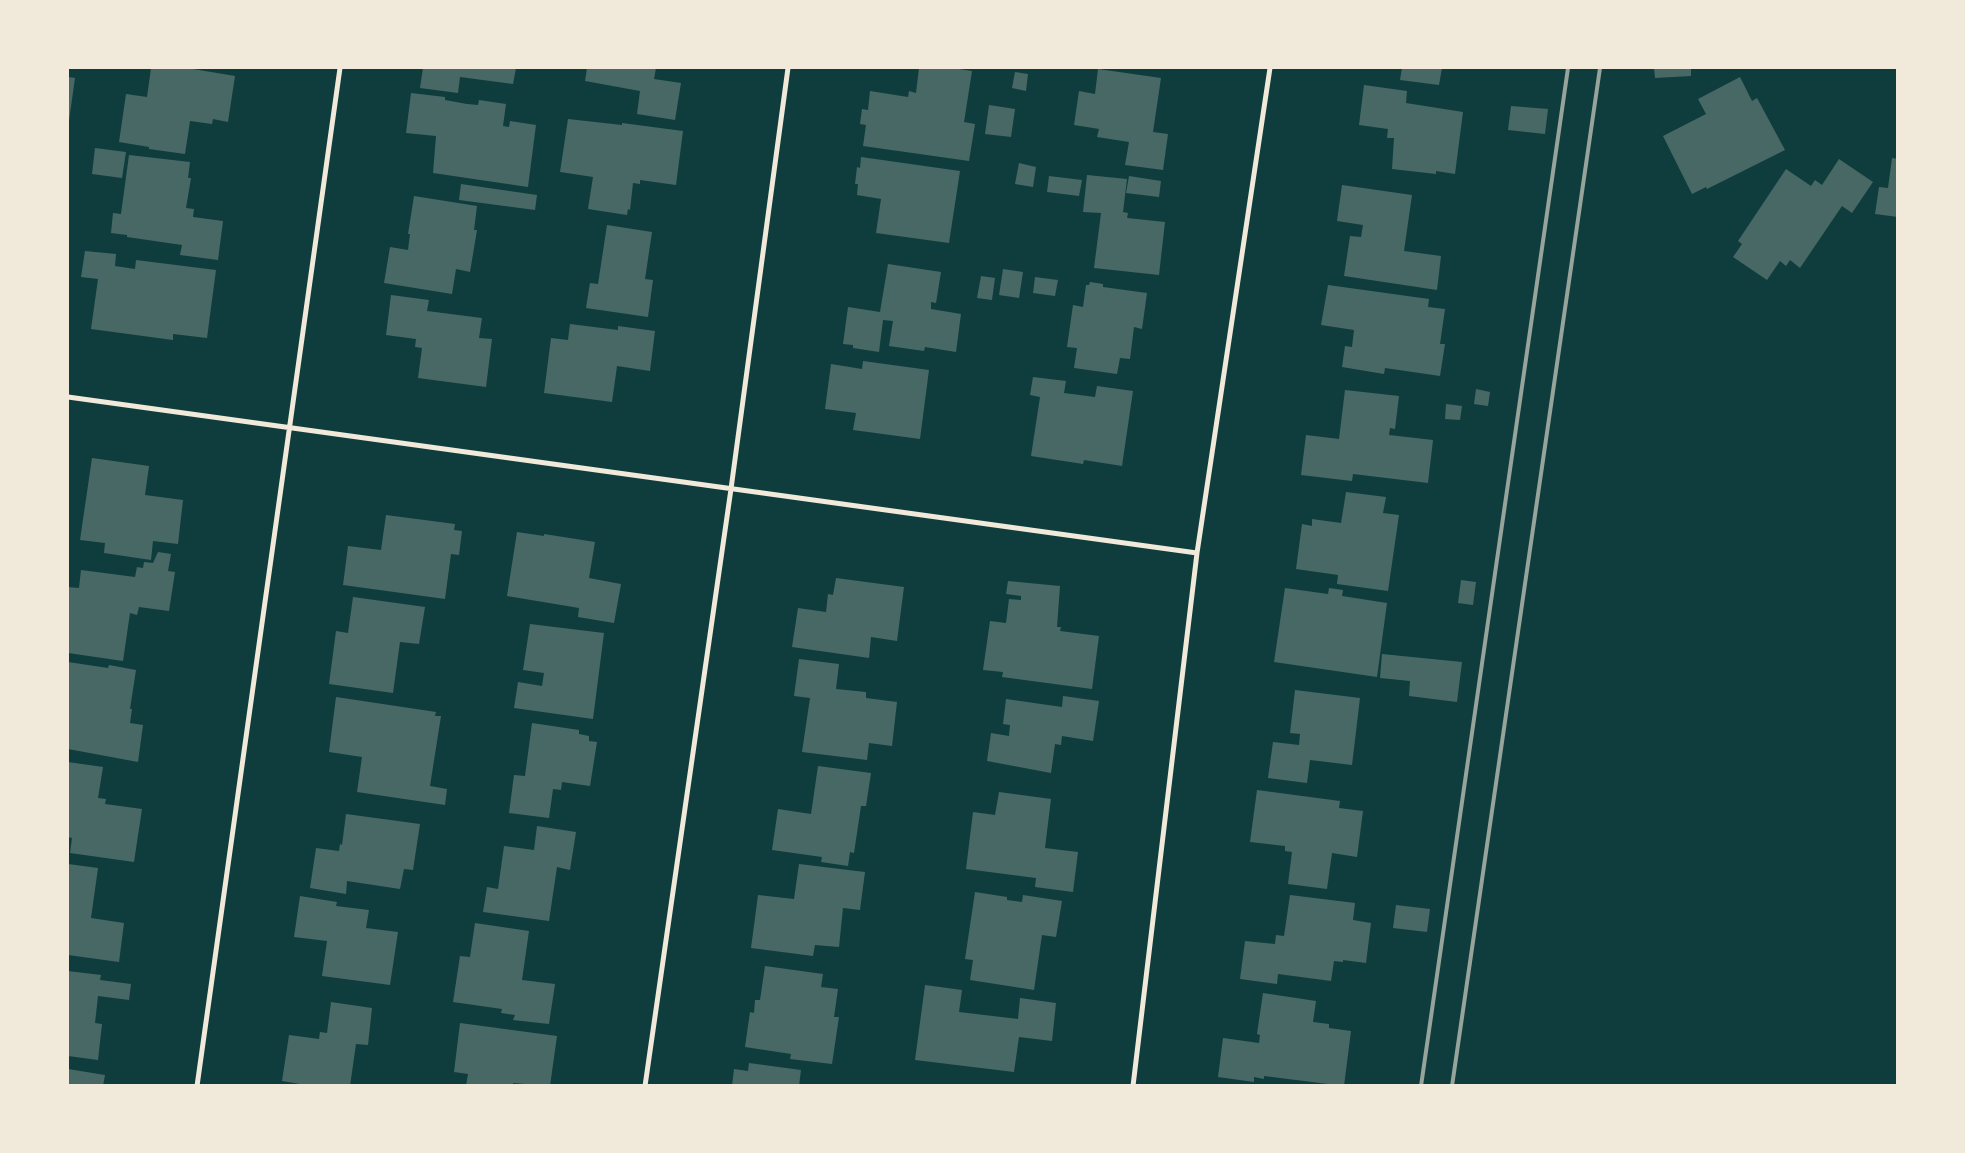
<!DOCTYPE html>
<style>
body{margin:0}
#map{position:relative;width:1965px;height:1153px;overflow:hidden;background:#0f3d3e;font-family:"Asap Condensed",sans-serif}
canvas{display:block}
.frame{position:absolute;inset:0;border:69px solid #f1e9da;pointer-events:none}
</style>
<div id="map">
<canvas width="1965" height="1153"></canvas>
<div class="frame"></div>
</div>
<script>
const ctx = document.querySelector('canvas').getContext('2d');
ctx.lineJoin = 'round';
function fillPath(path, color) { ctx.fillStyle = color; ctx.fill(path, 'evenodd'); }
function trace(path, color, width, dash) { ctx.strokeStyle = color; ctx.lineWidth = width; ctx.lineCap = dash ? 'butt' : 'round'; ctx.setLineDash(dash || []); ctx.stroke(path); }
const building = new Path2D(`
 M 151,68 L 194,68 L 193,69 L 235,76 L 228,122 L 213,119 L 212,124 L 190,121 L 185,154 L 149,149 L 149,147 L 119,142 L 126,94 L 147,97 Z
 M 423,68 L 516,68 L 513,84 L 460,77 L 458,93 L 420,88 Z
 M 587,68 L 656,68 L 654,79 L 681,83 L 675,120 L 637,114 L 640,91 L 585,81 Z
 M 919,68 L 959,68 L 959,69 L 972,71 L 964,122 L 975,124 L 969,161 L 863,146 L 866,125 L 860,124 L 862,109 L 868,110 L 870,91 L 908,97 L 909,91 L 916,93 Z
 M 1402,68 L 1442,68 L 1439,85 L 1400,80 Z
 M 1654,68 L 1691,68 L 1691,76 L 1655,78 Z
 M 1098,69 L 1161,78 L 1153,132 L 1168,134 L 1163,170 L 1125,165 L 1129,142 L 1097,137 L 1099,129 L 1074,125 L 1079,91 L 1095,94 Z
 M 1015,72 L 1028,74 L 1026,91 L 1012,88 Z
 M 68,77 L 75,78 L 69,121 L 68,121 Z
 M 1740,77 L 1752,101 L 1757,98 L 1785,150 L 1707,189 L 1706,187 L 1692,194 L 1663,136 L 1706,114 L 1698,99 Z
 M 1364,85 L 1407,91 L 1406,103 L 1463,112 L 1455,174 L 1436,171 L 1436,174 L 1392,169 L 1394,138 L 1387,138 L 1388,129 L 1359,125 Z
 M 411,93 L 445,97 L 445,100 L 467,104 L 478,105 L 479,100 L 506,104 L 503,126 L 509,127 L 510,121 L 536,125 L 528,187 L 433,173 L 436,136 L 406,133 Z
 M 989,105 L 1015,109 L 1011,137 L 985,134 Z
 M 1511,106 L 1548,109 L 1545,134 L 1508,130 Z
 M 568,119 L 622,125 L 622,123 L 683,131 L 676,185 L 640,180 L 640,184 L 633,183 L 630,210 L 628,209 L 627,215 L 588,209 L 593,177 L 560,172 Z
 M 95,148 L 126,152 L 122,178 L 92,174 Z
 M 129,155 L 190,162 L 188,178 L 191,178 L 186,208 L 194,209 L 193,217 L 223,221 L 218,260 L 180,255 L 182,245 L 127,237 L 127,235 L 111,233 L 113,213 L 121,214 Z
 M 861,157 L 960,171 L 949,243 L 876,233 L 881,199 L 857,195 L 858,184 L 855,184 L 857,167 L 860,168 Z
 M 1892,158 L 1898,159 L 1898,217 L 1875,214 L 1879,187 L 1888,188 Z
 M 1839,159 L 1873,182 L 1852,213 L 1842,206 L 1800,268 L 1790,260 L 1786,266 L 1780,261 L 1767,280 L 1733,257 L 1742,244 L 1738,241 L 1786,169 L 1811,186 L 1815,180 L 1822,185 Z
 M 1019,163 L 1036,167 L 1033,187 L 1015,184 Z
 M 1087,175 L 1127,179 L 1123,212 L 1128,213 L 1127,218 L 1165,222 L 1159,275 L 1094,268 L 1101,213 L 1083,212 Z
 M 1049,176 L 1082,180 L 1079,196 L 1047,192 Z
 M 1129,176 L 1161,181 L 1159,197 L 1126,193 Z
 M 461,184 L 537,195 L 535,210 L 459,200 Z
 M 1342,185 L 1412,195 L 1404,251 L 1441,256 L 1437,290 L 1344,276 L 1350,236 L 1361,237 L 1363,225 L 1337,221 Z
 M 414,196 L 477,206 L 474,230 L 477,230 L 470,272 L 456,269 L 452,294 L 384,283 L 390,247 L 408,250 L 410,234 L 408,234 Z
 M 607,225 L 652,232 L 645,279 L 653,280 L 648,317 L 586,308 L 590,283 L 598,284 Z
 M 85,251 L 116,254 L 115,266 L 135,269 L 136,260 L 216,270 L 207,338 L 173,334 L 173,340 L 91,329 L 98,279 L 81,277 Z
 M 888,264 L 941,272 L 936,303 L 931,302 L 931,309 L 961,314 L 956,352 L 925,347 L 924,351 L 889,346 L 893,321 L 883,320 L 879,352 L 853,348 L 853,345 L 843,344 L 848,307 L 880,312 Z
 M 1003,269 L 1023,272 L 1019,298 L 999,295 Z
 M 981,276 L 995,278 L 992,300 L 977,298 Z
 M 1035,277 L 1058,280 L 1055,296 L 1033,293 Z
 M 1090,282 L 1103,284 L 1103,287 L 1147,293 L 1142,329 L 1134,327 L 1130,359 L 1120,358 L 1117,374 L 1074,368 L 1077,348 L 1067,347 L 1073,305 L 1083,307 L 1086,285 L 1089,285 Z
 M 1328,285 L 1429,299 L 1428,307 L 1445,309 L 1440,344 L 1445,344 L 1440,376 L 1385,368 L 1384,374 L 1342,367 L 1345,346 L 1352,347 L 1354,330 L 1321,325 Z
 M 391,295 L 429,300 L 427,311 L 482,318 L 479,338 L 492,339 L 486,387 L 418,378 L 422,348 L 415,347 L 416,339 L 386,335 Z
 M 570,324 L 618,330 L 618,326 L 655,331 L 650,371 L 617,366 L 612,402 L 544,393 L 551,338 L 568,340 Z
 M 863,361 L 929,370 L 920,439 L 853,430 L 856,413 L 825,409 L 831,364 L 862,369 Z
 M 1033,377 L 1066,381 L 1064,393 L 1095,397 L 1097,386 L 1133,391 L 1122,466 L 1084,460 L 1083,464 L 1031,456 L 1040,397 L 1030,395 Z
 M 1476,389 L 1490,392 L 1488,406 L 1474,404 Z
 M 1345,390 L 1399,396 L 1395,429 L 1390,428 L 1389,435 L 1433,440 L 1428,483 L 1353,474 L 1352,481 L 1301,475 L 1306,435 L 1339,439 Z
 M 1446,404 L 1462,406 L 1460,420 L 1445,419 Z
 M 92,458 L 149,466 L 145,495 L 183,500 L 178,544 L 153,541 L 151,560 L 104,553 L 105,543 L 80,540 Z
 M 1346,492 L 1386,497 L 1383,513 L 1399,515 L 1388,591 L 1337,584 L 1338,575 L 1296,569 L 1302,524 L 1312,526 L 1312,519 L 1341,523 Z
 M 386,515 L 455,524 L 454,530 L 462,531 L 459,555 L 451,554 L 445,599 L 343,585 L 348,546 L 381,550 Z
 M 517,532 L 544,536 L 544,534 L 595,542 L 589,578 L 621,584 L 614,623 L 578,617 L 579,608 L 507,596 Z
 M 158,552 L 171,554 L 168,571 L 175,572 L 169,611 L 139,607 L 137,615 L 130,613 L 123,661 L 68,653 L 68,587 L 79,588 L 81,570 L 135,577 L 137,567 L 143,568 L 144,562 L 153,563 Z
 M 836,578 L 904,587 L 897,641 L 871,637 L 869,658 L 792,647 L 798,608 L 826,612 L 828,594 L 833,595 Z
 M 1461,580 L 1476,582 L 1473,605 L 1458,603 Z
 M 1008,581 L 1060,586 L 1057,627 L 1061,627 L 1060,631 L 1099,636 L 1092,689 L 1002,677 L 1003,672 L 983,670 L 990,621 L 1006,623 L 1009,599 L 1021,600 L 1021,596 L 1006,594 Z
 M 1285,588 L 1328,594 L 1329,588 L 1343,590 L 1342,596 L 1387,603 L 1377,677 L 1274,662 Z
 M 353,597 L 425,607 L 419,644 L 400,642 L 393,693 L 329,684 L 336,631 L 348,633 Z
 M 530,624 L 604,633 L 593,719 L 514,708 L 518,682 L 542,686 L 544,673 L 523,670 Z
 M 1382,654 L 1462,662 L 1457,702 L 1409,696 L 1410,681 L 1380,678 Z
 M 799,659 L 839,664 L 836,689 L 866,692 L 866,698 L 897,702 L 892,746 L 869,743 L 867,760 L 802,752 L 810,698 L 794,696 Z
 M 68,662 L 108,668 L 109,665 L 136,670 L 130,709 L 132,709 L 130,723 L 143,725 L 138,762 L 68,749 Z
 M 1295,690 L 1360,698 L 1352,765 L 1310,760 L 1307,783 L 1268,778 L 1273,742 L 1299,745 L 1300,734 L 1290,733 Z
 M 1063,696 L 1099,701 L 1093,741 L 1062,736 L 1061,745 L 1055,744 L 1051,773 L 987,761 L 991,733 L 1009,736 L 1010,725 L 1003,724 L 1006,699 L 1062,707 Z
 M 336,697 L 436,712 L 435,716 L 441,716 L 430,786 L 447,789 L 445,805 L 357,792 L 362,757 L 329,752 Z
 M 532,723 L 579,730 L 579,734 L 589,736 L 589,741 L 597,742 L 590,786 L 562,782 L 561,790 L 553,789 L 549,818 L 509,813 L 514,775 L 525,776 Z
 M 68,762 L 103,767 L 98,798 L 106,799 L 105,804 L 142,809 L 134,862 L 70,853 L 72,838 L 68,837 Z
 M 818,766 L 871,773 L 866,806 L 861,806 L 854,853 L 850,852 L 848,866 L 821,862 L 822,857 L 772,850 L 778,809 L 811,814 Z
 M 1257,790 L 1340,801 L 1339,808 L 1363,811 L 1357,857 L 1332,853 L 1327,889 L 1288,884 L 1292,852 L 1285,851 L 1285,846 L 1250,842 Z
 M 999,792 L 1051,799 L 1045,848 L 1078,852 L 1073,892 L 1035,887 L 1036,878 L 966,869 L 973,812 L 995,815 Z
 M 346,814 L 420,824 L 413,870 L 404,869 L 400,889 L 347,881 L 346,894 L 310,888 L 316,848 L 339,851 L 340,844 L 342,845 Z
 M 537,826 L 576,832 L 570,870 L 557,867 L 549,921 L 483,912 L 487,887 L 498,889 L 504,846 L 534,850 Z
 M 68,864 L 98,868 L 91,918 L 124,923 L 119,962 L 68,955 Z
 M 799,864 L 865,872 L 860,910 L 843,908 L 839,947 L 815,945 L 813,956 L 751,948 L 758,895 L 794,899 Z
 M 975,892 L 1007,897 L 1007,900 L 1022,902 L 1023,895 L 1062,901 L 1056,937 L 1042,935 L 1034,990 L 970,980 L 973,960 L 965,959 Z
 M 1290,895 L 1355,903 L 1353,920 L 1371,923 L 1366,963 L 1343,960 L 1343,962 L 1334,961 L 1331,981 L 1278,974 L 1277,984 L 1240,979 L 1245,941 L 1275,944 L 1276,935 L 1284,936 Z
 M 300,896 L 337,902 L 336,906 L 369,910 L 366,928 L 398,932 L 390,985 L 322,976 L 327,941 L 294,937 Z
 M 1396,905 L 1430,909 L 1427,932 L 1393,928 Z
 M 475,923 L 529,931 L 522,980 L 555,984 L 549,1024 L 513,1020 L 515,1015 L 501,1013 L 502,1009 L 453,1002 L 460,956 L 470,957 Z
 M 765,966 L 823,974 L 821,987 L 838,989 L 834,1017 L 839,1017 L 832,1064 L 790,1059 L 791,1054 L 745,1047 L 750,1012 L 754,1013 L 755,1000 L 760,1000 Z
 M 68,971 L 101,975 L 100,980 L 131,984 L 129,1000 L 98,996 L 95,1023 L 102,1024 L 98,1060 L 68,1056 Z
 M 925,985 L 962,990 L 959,1012 L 1018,1019 L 1020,998 L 1056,1003 L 1052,1041 L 1019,1037 L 1014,1072 L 915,1060 Z
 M 1263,993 L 1316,1001 L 1313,1022 L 1329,1024 L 1329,1028 L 1351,1031 L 1344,1086 L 1264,1076 L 1264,1079 L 1254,1077 L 1254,1082 L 1218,1077 L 1223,1038 L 1259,1043 L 1260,1035 L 1257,1034 Z
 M 331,1002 L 372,1008 L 368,1045 L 356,1044 L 350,1086 L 312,1086 L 282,1081 L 289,1035 L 319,1039 L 320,1032 L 327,1033 Z
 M 460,1023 L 557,1036 L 550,1086 L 513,1083 L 513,1086 L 466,1086 L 468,1074 L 454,1072 Z
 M 749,1063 L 801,1070 L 799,1086 L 732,1086 L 734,1069 L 748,1071 Z
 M 68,1069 L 105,1075 L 103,1086 L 68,1086 Z`);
const minor = new Path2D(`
 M 68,397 L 1197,553
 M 197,1086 L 340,68
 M 645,1086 L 731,489 L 788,68
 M 1133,1086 L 1197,553 L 1270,68`);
const rail = new Path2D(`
 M 1421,1086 L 1568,68
 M 1452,1086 L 1600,68`);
fillPath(building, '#486865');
trace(minor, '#f1e9da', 5);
trace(rail, '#97a49c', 4);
</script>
